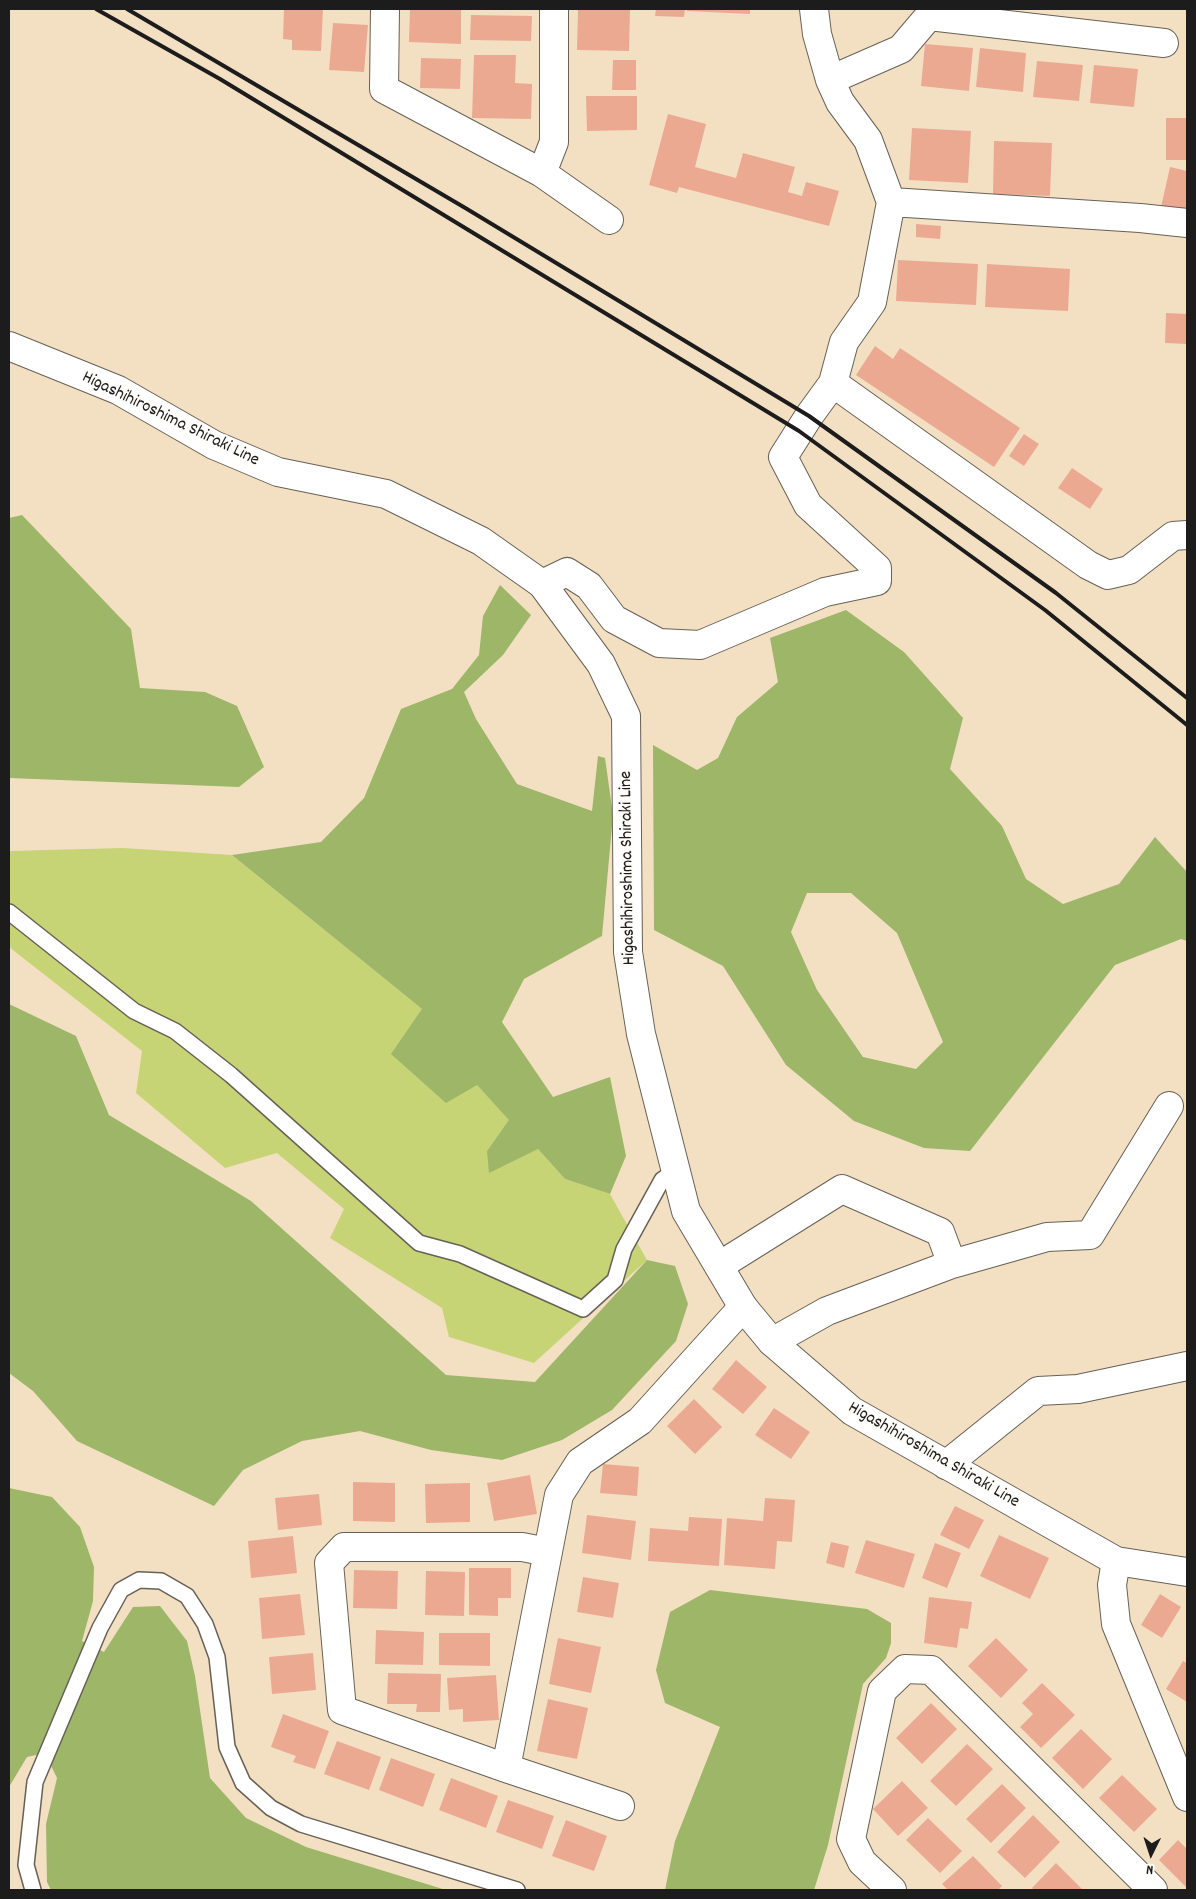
<!DOCTYPE html>
<style>
body{margin:0}
#map{position:relative;width:1196px;height:1899px;overflow:hidden;background:#f3e0c3;font-family:Dekko,sans-serif}
canvas{display:block}
.frame{position:absolute;inset:0;border:10px solid #1c1c1c;pointer-events:none}
.north{position:absolute;left:1126px;top:1829px;width:50px;height:50px;-webkit-text-stroke:4px #fdfcf7;paint-order:stroke;rotate:184deg;font-size:14px;font-weight:700;line-height:20px;text-align:center;color:#1c1c1c}
.north::after{content:'';display:block;margin:auto;width:18px;height:22px;background:#1c1c1c;clip-path:polygon(50% 0,100% 100%,50% 72%,0 100%)}
</style>
<div id="map">
<canvas width="1196" height="1899"></canvas>
<div class="frame"></div>
<div class="north">N</div>
</div>
<script>
const ctx = document.querySelector('canvas').getContext('2d');
ctx.lineJoin = 'round';
function fillPath(path, color) { ctx.fillStyle = color; ctx.fill(path, 'evenodd'); }
function trace(path, color, width, dash) { ctx.strokeStyle = color; ctx.lineWidth = width; ctx.lineCap = dash ? 'butt' : 'round'; ctx.setLineDash(dash || []); ctx.stroke(path); }
function write(font, color, halo, rows, align = 'center') {
  ctx.font = font + ' Dekko,sans-serif'; ctx.lineWidth = 4; ctx.setLineDash([]); ctx.textBaseline = 'middle'; ctx.strokeStyle = halo; ctx.fillStyle = color; for (const [text, x, y, turn = 0] of rows) {
    ctx.save(); ctx.translate(x, y); ctx.rotate((+turn || 0) * Math.PI / 180); ctx.textAlign = isNaN(turn) ? turn : align; if (halo) ctx.strokeText(text, 0, 0); ctx.fillText(text, 0, 0); ctx.restore();
  }
}
const green = new Path2D(`
 M 123,848 L 232,855 L 422,1009 L 477,1085 L 510,1120 L 487,1151 L 538,1149 L 565,1179 L 610,1194 L 647,1260 L 534,1363 L 449,1337 L 442,1308 L 330,1238 L 344,1209 L 277,1153 L 225,1168 L 136,1093 L 142,1051 L 9,947 L 9,851 Z`);
const forest = new Path2D(`
 M 22,515 L 131,629 L 140,688 L 205,692 L 237,706 L 264,767 L 239,787 L 9,778 L 9,518 Z
 M 500,585 L 531,615 L 503,655 L 464,692 L 476,719 L 517,784 L 592,811 L 598,756 L 605,758 L 613,815 L 602,936 L 524,979 L 502,1022 L 553,1097 L 610,1077 L 626,1156 L 610,1194 L 565,1179 L 538,1149 L 489,1173 L 487,1151 L 509,1120 L 477,1085 L 446,1103 L 391,1054 L 422,1009 L 232,855 L 321,842 L 364,798 L 401,709 L 452,689 L 479,655 L 483,616 Z
 M 846,610 L 904,652 L 963,718 L 950,769 L 1002,826 L 1026,879 L 1063,904 L 1119,884 L 1155,837 L 1187,872 L 1187,941 L 1181,939 L 1115,965 L 970,1151 L 924,1148 L 854,1121 L 786,1065 L 723,966 L 654,930 L 653,745 L 697,770 L 718,758 L 737,717 L 778,682 L 770,638 ZM 851,893 L 897,933 L 943,1042 L 916,1069 L 863,1057 L 817,990 L 791,932 L 807,893 Z
 M 9,1004 L 76,1036 L 109,1115 L 251,1201 L 446,1375 L 535,1382 L 647,1260 L 675,1266 L 688,1304 L 676,1341 L 612,1410 L 562,1440 L 502,1460 L 431,1450 L 360,1431 L 302,1441 L 243,1470 L 214,1506 L 77,1441 L 33,1391 L 9,1373 Z
 M 9,1488 L 52,1497 L 80,1527 L 94,1567 L 93,1601 L 82,1641 L 104,1652 L 133,1607 L 160,1606 L 187,1641 L 195,1676 L 210,1778 L 246,1818 L 306,1847 L 446,1890 L 51,1890 L 47,1882 L 46,1824 L 57,1778 L 45,1753 L 27,1757 L 9,1787 Z
 M 710,1590 L 867,1609 L 891,1623 L 891,1643 L 886,1658 L 863,1684 L 828,1845 L 814,1890 L 665,1890 L 675,1841 L 720,1727 L 665,1703 L 656,1670 L 670,1612 Z`);
const building = new Path2D(`
 M 284,9 L 323,9 L 321,51 L 292,50 L 292,40 L 283,39 Z
 M 410,9 L 461,10 L 461,44 L 409,42 Z
 M 578,9 L 630,9 L 629,51 L 577,50 Z
 M 656,9 L 685,9 L 684,17 L 655,16 Z
 M 687,9 L 750,9 L 750,14 L 687,11 Z
 M 471,15 L 532,16 L 531,41 L 470,40 Z
 M 333,23 L 368,25 L 364,72 L 329,70 Z
 M 925,44 L 973,48 L 969,91 L 921,86 Z
 M 980,48 L 1026,53 L 1023,92 L 976,87 Z
 M 474,55 L 516,55 L 515,83 L 532,84 L 531,119 L 472,118 Z
 M 421,58 L 461,59 L 460,89 L 420,88 Z
 M 613,60 L 636,60 L 636,90 L 612,90 Z
 M 1037,61 L 1083,65 L 1079,101 L 1033,97 Z
 M 1094,65 L 1138,69 L 1134,107 L 1090,103 Z
 M 586,96 L 637,96 L 637,130 L 587,131 Z
 M 668,114 L 706,124 L 695,167 L 736,178 L 743,153 L 795,167 L 788,192 L 802,196 L 806,182 L 839,191 L 829,226 L 679,187 L 677,193 L 649,185 Z
 M 1166,118 L 1187,118 L 1187,160 L 1166,160 Z
 M 912,128 L 971,131 L 968,183 L 909,180 Z
 M 994,141 L 1052,143 L 1050,196 L 993,194 Z
 M 1170,167 L 1187,171 L 1187,213 L 1161,207 Z
 M 916,224 L 941,226 L 940,239 L 916,237 Z
 M 898,260 L 978,264 L 976,305 L 896,301 Z
 M 987,264 L 1070,269 L 1068,311 L 985,307 Z
 M 1166,313 L 1187,314 L 1187,344 L 1165,343 Z
 M 875,346 L 893,359 L 900,348 L 1020,428 L 994,467 L 856,375 Z
 M 1024,434 L 1039,444 L 1024,466 L 1009,456 Z
 M 1072,468 L 1103,489 L 1090,509 L 1058,488 Z
 M 736,1360 L 767,1387 L 743,1414 L 712,1389 Z
 M 694,1399 L 722,1427 L 695,1454 L 667,1426 Z
 M 774,1408 L 810,1432 L 791,1459 L 755,1435 Z
 M 603,1464 L 639,1467 L 637,1496 L 600,1493 Z
 M 530,1475 L 537,1514 L 494,1521 L 487,1483 Z
 M 353,1482 L 395,1483 L 395,1522 L 353,1521 Z
 M 470,1483 L 470,1522 L 426,1523 L 425,1484 Z
 M 319,1494 L 322,1525 L 278,1530 L 275,1498 Z
 M 765,1498 L 795,1500 L 792,1542 L 777,1541 L 775,1569 L 724,1565 L 727,1518 L 763,1521 Z
 M 955,1506 L 984,1520 L 969,1549 L 940,1535 Z
 M 587,1515 L 636,1521 L 631,1560 L 582,1553 Z
 M 689,1517 L 722,1519 L 719,1566 L 648,1561 L 650,1528 L 688,1531 Z
 M 999,1535 L 1049,1558 L 1030,1599 L 980,1576 Z
 M 293,1536 L 297,1573 L 251,1578 L 248,1541 Z
 M 866,1540 L 915,1554 L 904,1588 L 855,1573 Z
 M 831,1542 L 849,1546 L 844,1568 L 826,1563 Z
 M 935,1543 L 961,1553 L 947,1588 L 922,1578 Z
 M 469,1568 L 511,1568 L 511,1598 L 498,1598 L 498,1616 L 469,1615 Z
 M 354,1570 L 398,1571 L 397,1609 L 353,1608 Z
 M 426,1571 L 465,1572 L 464,1616 L 425,1615 Z
 M 583,1577 L 619,1583 L 613,1618 L 577,1612 Z
 M 300,1594 L 305,1635 L 262,1639 L 259,1598 Z
 M 1160,1594 L 1181,1607 L 1162,1638 L 1141,1625 Z
 M 929,1597 L 972,1602 L 968,1629 L 960,1628 L 957,1648 L 924,1643 Z
 M 376,1630 L 424,1632 L 423,1665 L 375,1664 Z
 M 439,1633 L 490,1633 L 490,1666 L 439,1665 Z
 M 558,1638 L 601,1647 L 591,1693 L 549,1684 Z
 M 996,1638 L 1028,1670 L 1001,1698 L 968,1666 Z
 M 313,1653 L 316,1690 L 272,1694 L 269,1657 Z
 M 1183,1661 L 1187,1663 L 1187,1702 L 1166,1689 Z
 M 388,1673 L 441,1674 L 440,1712 L 416,1712 L 417,1704 L 387,1704 Z
 M 496,1675 L 499,1720 L 463,1722 L 463,1709 L 449,1710 L 447,1678 Z
 M 1042,1683 L 1075,1715 L 1041,1748 L 1020,1727 L 1033,1714 L 1022,1703 Z
 M 548,1699 L 588,1708 L 577,1759 L 537,1751 Z
 M 931,1703 L 957,1729 L 922,1764 L 896,1738 Z
 M 283,1714 L 329,1731 L 315,1769 L 293,1762 L 296,1756 L 271,1747 Z
 M 1081,1729 L 1112,1759 L 1083,1789 L 1052,1758 Z
 M 337,1741 L 381,1757 L 369,1790 L 324,1774 Z
 M 967,1744 L 993,1769 L 956,1806 L 930,1781 Z
 M 391,1758 L 435,1774 L 423,1807 L 379,1790 Z
 M 1122,1775 L 1157,1809 L 1134,1832 L 1099,1798 Z
 M 451,1778 L 498,1796 L 486,1828 L 439,1810 Z
 M 902,1781 L 928,1808 L 898,1836 L 873,1809 Z
 M 1002,1784 L 1026,1808 L 991,1843 L 966,1819 Z
 M 508,1800 L 554,1816 L 542,1849 L 496,1832 Z
 M 1033,1815 L 1060,1842 L 1025,1878 L 997,1852 Z
 M 928,1818 L 962,1851 L 940,1873 L 906,1840 Z
 M 566,1820 L 607,1836 L 594,1871 L 552,1856 Z
 M 1178,1840 L 1187,1849 L 1187,1888 L 1159,1860 Z
 M 973,1856 L 1002,1886 L 998,1890 L 948,1890 L 942,1884 Z
 M 1056,1863 L 1083,1890 L 1034,1890 L 1032,1888 Z`);
const lane = new Path2D(`
 M 9,912 L 134,1011 L 175,1031 L 231,1075 L 419,1243 L 460,1254 L 583,1309 L 615,1280 L 624,1249 L 662,1180 L 675,1171
 M 33,1890 L 26,1865 L 35,1782 L 100,1628 L 121,1590 L 139,1580 L 161,1581 L 187,1596 L 205,1624 L 217,1657 L 227,1747 L 243,1783 L 271,1808 L 301,1824 L 517,1890`);
const street = new Path2D(`
 M 385,9 L 384,89 L 542,173 L 609,220
 M 830,80 L 901,49 L 929,16 L 1164,43
 M 542,173 L 554,142 L 554,9
 M 891,202 L 1140,218 L 1187,223
 M 833,383 L 1088,565 L 1108,575 L 1129,570 L 1173,536 L 1187,535
 M 542,584 L 567,572 L 589,586 L 614,619 L 659,643 L 700,645 L 825,592 L 877,581 L 877,568 L 808,505 L 783,457 L 809,416 L 833,383 L 844,342 L 872,302 L 891,202 L 868,140 L 840,102 L 830,80 L 817,34 L 814,9
 M 719,1266 L 842,1189 L 940,1232 L 952,1264
 M 772,1342 L 827,1311 L 952,1264 L 1047,1237 L 1090,1235 L 1169,1106
 M 946,1465 L 1038,1391 L 1078,1389 L 1187,1366
 M 548,1552 L 522,1547 L 344,1547 L 329,1563 L 342,1710 L 506,1768 L 620,1806
 M 1116,1561 L 1112,1585 L 1116,1624 L 1187,1797
 M 506,1768 L 559,1495 L 580,1462 L 640,1421 L 743,1307
 M 892,1890 L 862,1862 L 851,1839 L 882,1691 L 905,1669 L 931,1670 L 1153,1890`);
const primary = new Path2D(`
 M 9,346 L 118,390 L 214,445 L 278,472 L 386,494 L 481,541 L 542,584 L 601,664 L 626,716 L 628,952 L 641,1034 L 686,1211 L 743,1307 L 772,1342 L 852,1411 L 1116,1561 L 1187,1572`);
const rail = new Path2D(`
 M 96,9 L 220,79 L 799,431 L 1045,610 L 1187,725
 M 127,9 L 467,209 L 809,416 L 1056,593 L 1187,698`);
const streetNames = [
 ["Higashihiroshima Shiraki Line",170,420,26],
 ["Higashihiroshima Shiraki Line",629,868,-91],
 ["Higashihiroshima Shiraki Line",933,1456,30]
];
fillPath(green, '#c7d476');
fillPath(forest, '#9db667');
fillPath(building, '#eca992');
trace(lane, '#676156', 18);
trace(street, '#676156', 30);
trace(primary, '#676156', 30);
trace(lane, '#fff', 15);
trace(street, '#fff', 28);
trace(primary, '#fff', 28);
trace(rail, '#1c1c1c', 4);
write('18px', '#1c1c1c', '#fdfcf7', streetNames);
</script>
